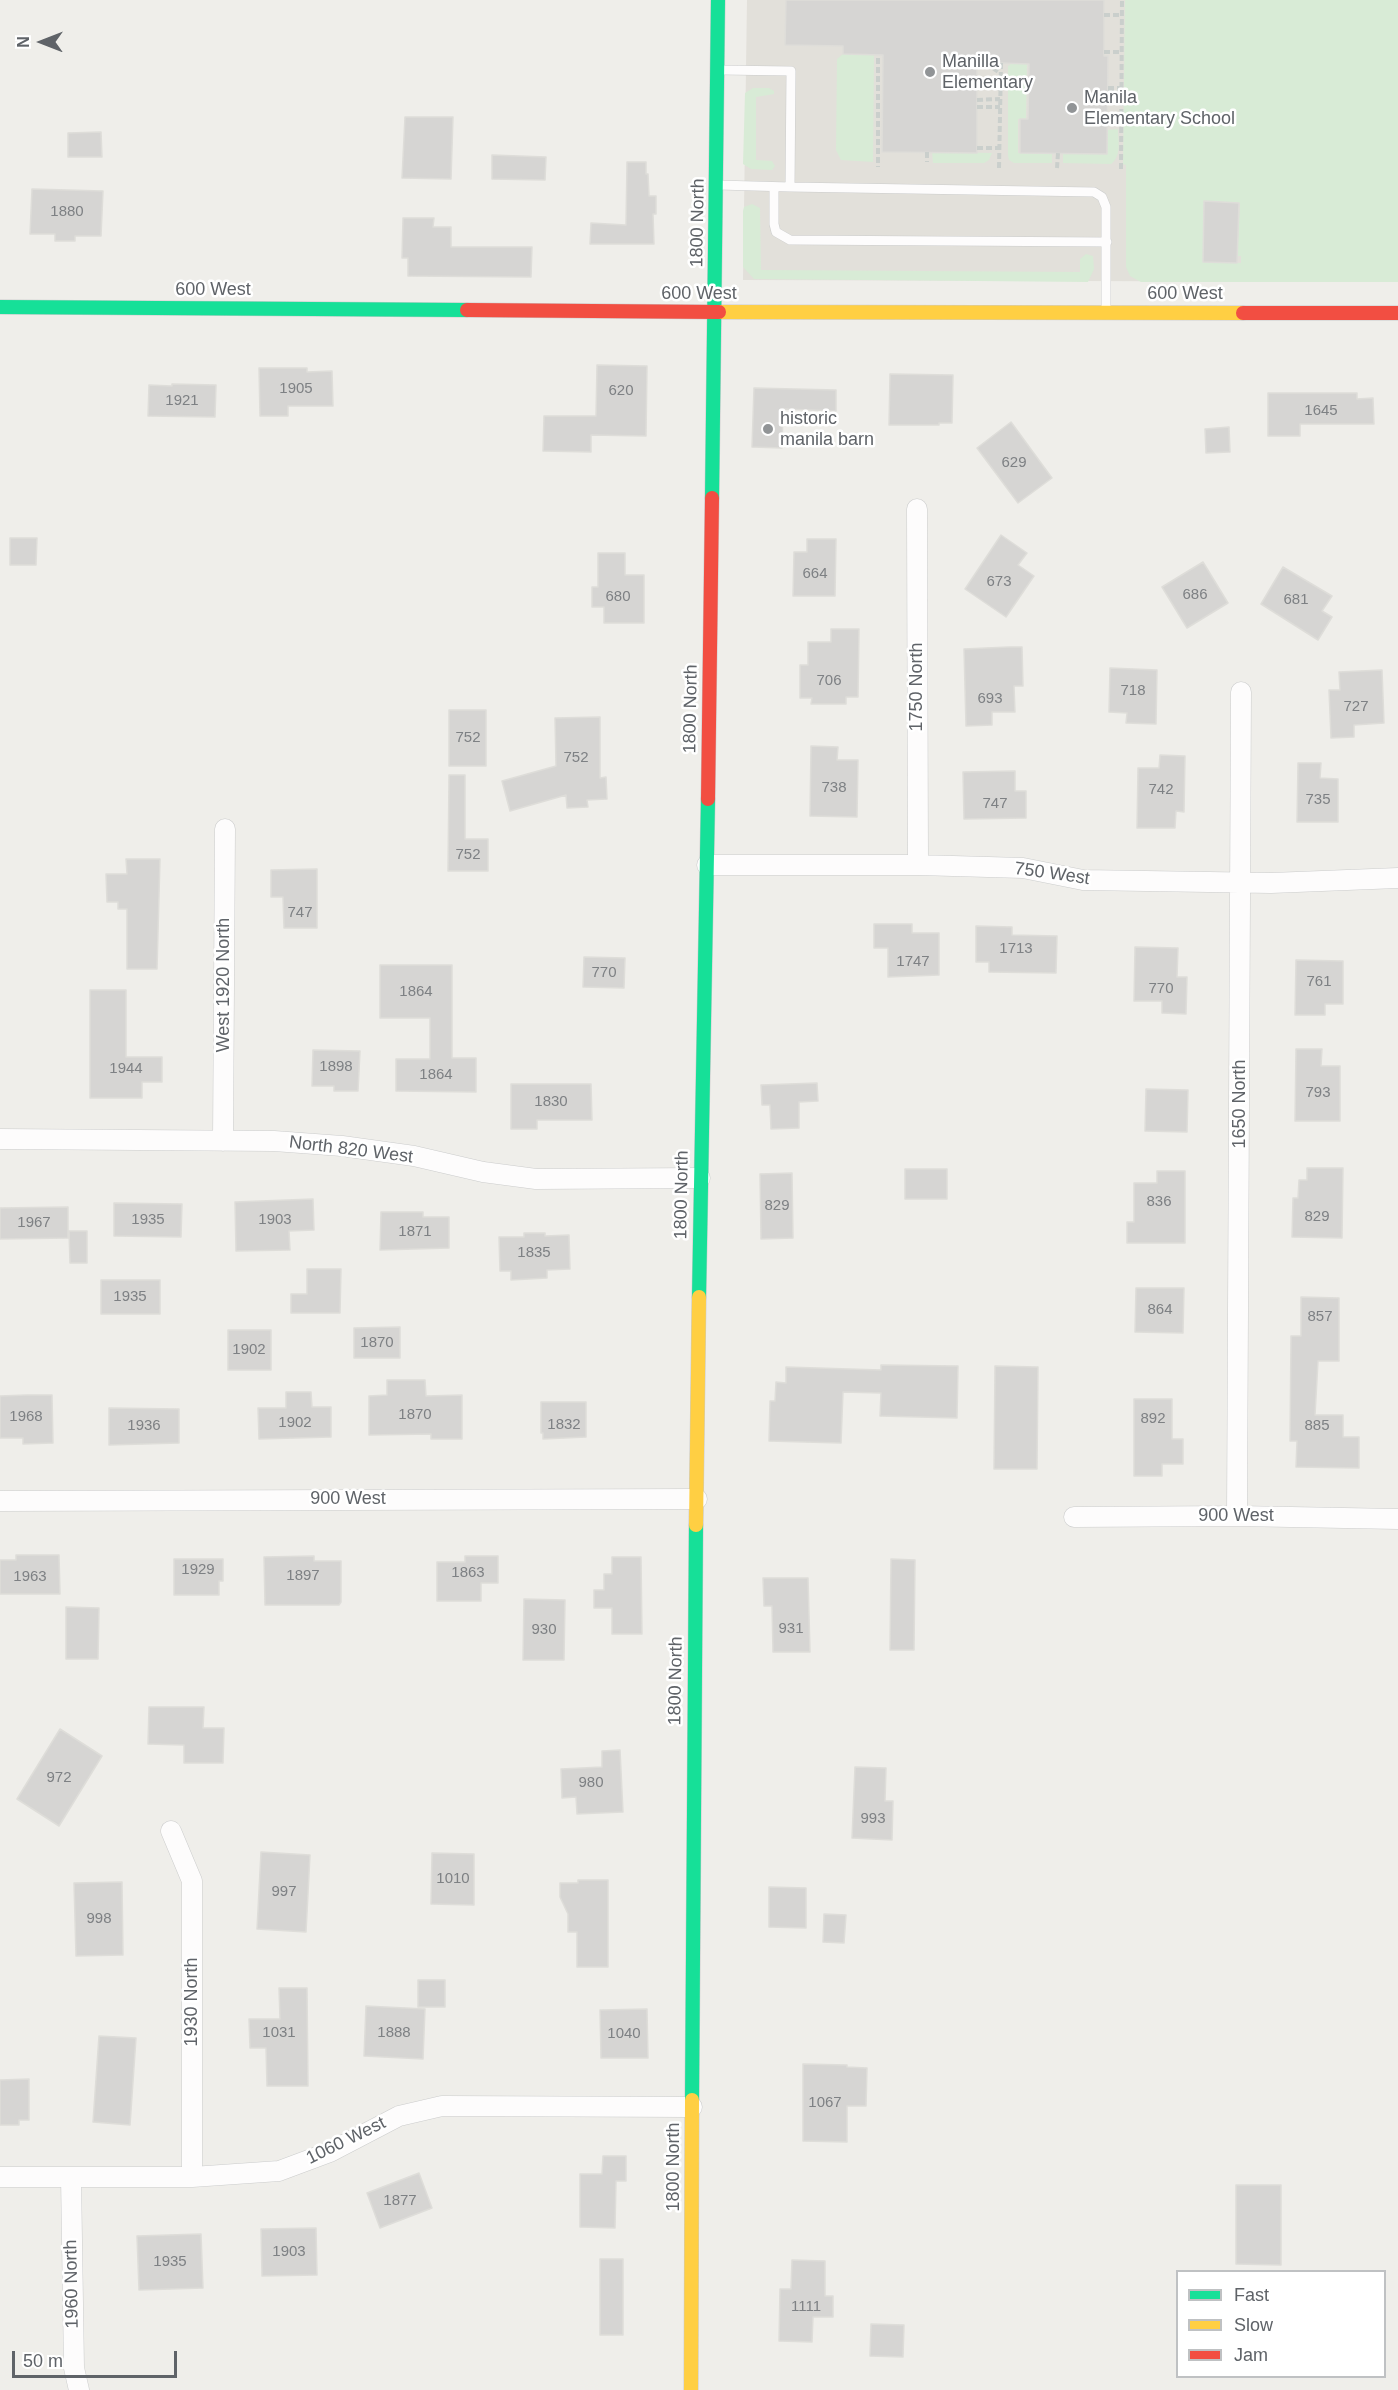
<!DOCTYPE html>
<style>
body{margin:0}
#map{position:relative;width:1398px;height:2390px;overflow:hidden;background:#efeeea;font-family:Arial,sans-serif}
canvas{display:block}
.legend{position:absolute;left:1176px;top:2270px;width:210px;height:108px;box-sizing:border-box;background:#fff;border:2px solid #bfc1c3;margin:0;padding:8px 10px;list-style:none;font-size:18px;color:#5f6368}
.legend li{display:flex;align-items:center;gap:12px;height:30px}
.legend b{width:30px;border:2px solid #bfc1c3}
.north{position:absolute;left:12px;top:12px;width:60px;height:60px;-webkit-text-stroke:4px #fff;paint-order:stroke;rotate:270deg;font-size:16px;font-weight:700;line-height:24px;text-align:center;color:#5f6368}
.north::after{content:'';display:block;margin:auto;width:21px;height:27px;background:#5f6368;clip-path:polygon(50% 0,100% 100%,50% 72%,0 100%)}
.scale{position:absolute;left:12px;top:2351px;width:165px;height:27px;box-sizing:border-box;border:3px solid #5f6368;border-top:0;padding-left:8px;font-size:18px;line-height:21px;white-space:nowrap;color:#5f6368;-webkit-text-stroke:4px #fff;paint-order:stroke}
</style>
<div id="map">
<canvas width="1398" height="2390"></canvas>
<ul class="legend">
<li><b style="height:8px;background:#16e098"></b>Fast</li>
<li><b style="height:8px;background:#ffcf43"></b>Slow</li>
<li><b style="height:8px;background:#f24e42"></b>Jam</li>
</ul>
<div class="north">N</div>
<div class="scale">50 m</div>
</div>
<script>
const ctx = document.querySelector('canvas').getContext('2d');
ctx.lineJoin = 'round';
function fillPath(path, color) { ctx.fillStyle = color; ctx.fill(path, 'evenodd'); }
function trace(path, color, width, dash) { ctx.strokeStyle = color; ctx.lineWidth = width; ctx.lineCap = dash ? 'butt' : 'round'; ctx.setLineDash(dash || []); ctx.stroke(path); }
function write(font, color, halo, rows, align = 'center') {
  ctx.font = font + ' Arial,sans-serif'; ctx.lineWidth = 5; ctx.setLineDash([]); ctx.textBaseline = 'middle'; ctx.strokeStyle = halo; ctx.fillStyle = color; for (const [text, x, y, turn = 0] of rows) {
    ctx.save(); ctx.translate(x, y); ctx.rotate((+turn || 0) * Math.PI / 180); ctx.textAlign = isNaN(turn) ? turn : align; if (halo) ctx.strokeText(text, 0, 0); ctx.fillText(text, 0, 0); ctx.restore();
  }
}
const education = new Path2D(`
 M 747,0 L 1398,0 L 1398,282 L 743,280 Z`);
const green = new Path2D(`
 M 1125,0 L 1398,0 L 1398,282 L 1141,282 L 1130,276 L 1126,267 L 1126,165 L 1123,164 ZM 1204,201 L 1240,203 L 1238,243 L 1232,256 L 1241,256 L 1241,263 L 1203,262 Z
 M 843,54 L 874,54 L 873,162 L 841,160 L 836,150 L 837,59 Z
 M 1027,58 L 1026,119 L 1018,119 L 1018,153 L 1052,153 L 1052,163 L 1014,163 L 1009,160 L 1008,155 L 1008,66 L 1010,65 L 1011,59 Z
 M 753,88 L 769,88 L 774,91 L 774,94 L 756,97 L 756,160 L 772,161 L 775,166 L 772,170 L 751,169 L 743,164 L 745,93 Z
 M 1118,129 C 1118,141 1122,156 1111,164 L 1063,163 L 1063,153 L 1107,154 L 1107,130 Z
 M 932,152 L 992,153 L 989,160 L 984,163 L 933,163 Z
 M 752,204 L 760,208 L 761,270 L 1080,272 L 1080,259 L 1086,254 L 1093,256 L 1094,269 L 1088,282 L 754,279 L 743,267 L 743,211 L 744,207 Z`);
const building = new Path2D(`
 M 786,0 L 1104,0 L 1104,56 L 1108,56 L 1107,154 L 1020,153 L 1020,119 L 1028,119 L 1029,64 L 1001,63 L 977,64 L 977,153 L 882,152 L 883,55 L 843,54 L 843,46 L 785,45 Z
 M 405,117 L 453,117 L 451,179 L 402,178 Z
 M 101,132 L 102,157 L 68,157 L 68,133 Z
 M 492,155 L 546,157 L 545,180 L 492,179 Z
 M 627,162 L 646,162 L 646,174 L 648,174 L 649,196 L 656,196 L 656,214 L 653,214 L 654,244 L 590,244 L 591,223 L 626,225 Z
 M 32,189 L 103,191 L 101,236 L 75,236 L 75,241 L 55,241 L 55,234 L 30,234 Z
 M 1204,201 L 1239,203 L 1237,263 L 1203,262 Z
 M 403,218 L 434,218 L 433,227 L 451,227 L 451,247 L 532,247 L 531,277 L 408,276 L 408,258 L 402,258 Z
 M 597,365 L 647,366 L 646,436 L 591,435 L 591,452 L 543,451 L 544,416 L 596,416 Z
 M 259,368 L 307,368 L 307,372 L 332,371 L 333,406 L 288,406 L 288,416 L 260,416 Z
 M 890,374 L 953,375 L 952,423 L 939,423 L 939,425 L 889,425 Z
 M 172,384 L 216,385 L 215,417 L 148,416 L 149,385 L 172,386 Z
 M 754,388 L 836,390 L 836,411 L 783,409 L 782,448 L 752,447 Z
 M 1268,393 L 1357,393 L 1357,399 L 1373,398 L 1374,424 L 1300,424 L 1300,436 L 1268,436 Z
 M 1011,422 L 1052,478 L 1018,503 L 977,448 Z
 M 1229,427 L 1230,452 L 1206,453 L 1205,429 Z
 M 1001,535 L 1027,553 L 1018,565 L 1034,576 L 1006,617 L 965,589 Z
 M 10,538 L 37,538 L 36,565 L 10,565 Z
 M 807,539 L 836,539 L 835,596 L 793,596 L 794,552 L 807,552 Z
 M 598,553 L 625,553 L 625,575 L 644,575 L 644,623 L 604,623 L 604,607 L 592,607 L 592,587 L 598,587 Z
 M 1203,562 L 1228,603 L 1187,628 L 1162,587 Z
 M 1283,567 L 1332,596 L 1322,611 L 1332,617 L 1318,640 L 1261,604 Z
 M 831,629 L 859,629 L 858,697 L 846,697 L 846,704 L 811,704 L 812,698 L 800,698 L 800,665 L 808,665 L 808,642 L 831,642 Z
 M 1009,647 L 1022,647 L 1023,686 L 1014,686 L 1015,712 L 992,712 L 992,725 L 966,726 L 964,649 Z
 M 1110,668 L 1157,670 L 1156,724 L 1126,723 L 1127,713 L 1109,712 Z
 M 1382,670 L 1384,723 L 1354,725 L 1354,737 L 1331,738 L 1329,690 L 1340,690 L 1339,672 Z
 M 449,710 L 486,710 L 486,766 L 449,766 Z
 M 600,717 L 600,778 L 606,777 L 607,799 L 587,800 L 588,807 L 567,808 L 566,795 L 510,811 L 502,781 L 556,766 L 555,718 Z
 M 811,746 L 838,747 L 837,760 L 858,760 L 857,817 L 810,816 Z
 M 1160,755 L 1185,756 L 1184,812 L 1176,811 L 1175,828 L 1137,828 L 1138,768 L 1159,768 Z
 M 1298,763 L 1321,763 L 1320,778 L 1338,779 L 1338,822 L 1297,822 Z
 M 1015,771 L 1015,791 L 1026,791 L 1026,818 L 964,819 L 963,772 Z
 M 449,775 L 465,775 L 465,839 L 488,839 L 488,871 L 448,871 Z
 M 126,859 L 160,859 L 157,969 L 127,969 L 127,909 L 118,909 L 118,902 L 107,902 L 106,874 L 127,874 Z
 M 317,869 L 317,928 L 284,928 L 283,897 L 271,897 L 271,870 Z
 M 874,924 L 912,924 L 912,933 L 939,933 L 939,975 L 888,977 L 888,948 L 874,948 Z
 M 976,926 L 1012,927 L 1012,935 L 1057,936 L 1056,973 L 989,972 L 989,962 L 976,962 Z
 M 1135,947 L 1178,948 L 1177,977 L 1187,977 L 1186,1014 L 1162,1013 L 1162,1001 L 1134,1001 Z
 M 584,957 L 625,958 L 624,988 L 583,987 Z
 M 1296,960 L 1343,961 L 1343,1004 L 1325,1004 L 1325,1015 L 1295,1015 Z
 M 380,965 L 452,965 L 452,1058 L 476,1058 L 476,1092 L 396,1091 L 396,1059 L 430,1059 L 430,1018 L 380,1018 Z
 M 90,990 L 126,990 L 126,1057 L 162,1057 L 162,1082 L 142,1082 L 142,1098 L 90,1098 Z
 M 1296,1049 L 1322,1049 L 1321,1066 L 1340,1066 L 1340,1121 L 1295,1121 Z
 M 313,1050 L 360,1051 L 358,1091 L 334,1091 L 334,1086 L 312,1086 Z
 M 817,1083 L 818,1101 L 799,1102 L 799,1128 L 771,1129 L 770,1105 L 762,1105 L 761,1085 Z
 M 511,1084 L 591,1084 L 592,1120 L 537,1120 L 537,1129 L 511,1129 Z
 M 1146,1089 L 1188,1090 L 1187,1132 L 1145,1131 Z
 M 1307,1168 L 1343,1168 L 1342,1238 L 1292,1237 L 1293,1198 L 1298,1198 L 1299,1180 L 1307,1180 Z
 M 905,1169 L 947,1169 L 947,1199 L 905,1199 Z
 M 1157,1171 L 1185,1171 L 1185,1243 L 1127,1243 L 1127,1222 L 1134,1222 L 1134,1183 L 1157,1183 Z
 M 792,1173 L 793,1238 L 761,1239 L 760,1174 Z
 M 313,1199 L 314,1230 L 289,1231 L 290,1250 L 236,1251 L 235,1202 Z
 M 114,1203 L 182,1204 L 181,1237 L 114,1236 Z
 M 68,1207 L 68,1238 L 0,1239 L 0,1208 Z
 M 381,1212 L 423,1212 L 423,1217 L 449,1217 L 449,1248 L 380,1250 Z
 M 69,1231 L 87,1231 L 87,1263 L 70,1263 Z
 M 524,1233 L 545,1233 L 545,1236 L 569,1235 L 570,1269 L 547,1270 L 547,1278 L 511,1280 L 511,1271 L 500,1271 L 499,1237 L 524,1237 Z
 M 307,1269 L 341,1269 L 340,1313 L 291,1313 L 291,1294 L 307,1294 Z
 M 101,1280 L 160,1280 L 160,1314 L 101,1314 Z
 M 1136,1288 L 1184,1288 L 1183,1333 L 1135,1332 Z
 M 1301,1297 L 1339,1298 L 1339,1361 L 1318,1361 L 1315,1415 L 1343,1415 L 1343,1437 L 1359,1437 L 1359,1468 L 1296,1467 L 1297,1441 L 1290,1441 L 1291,1336 L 1301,1336 Z
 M 400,1327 L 400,1358 L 354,1358 L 354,1328 Z
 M 228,1330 L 271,1330 L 271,1370 L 228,1370 Z
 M 881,1365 L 958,1366 L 957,1418 L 880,1416 L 881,1393 L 843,1392 L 841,1443 L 769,1441 L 770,1401 L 775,1401 L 776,1382 L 786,1383 L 786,1367 L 881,1370 Z
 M 995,1366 L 1038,1367 L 1037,1469 L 994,1469 Z
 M 387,1380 L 425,1380 L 426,1396 L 462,1395 L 462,1439 L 431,1439 L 431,1434 L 369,1435 L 369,1396 L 387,1395 Z
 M 286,1392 L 311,1392 L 312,1407 L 331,1407 L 331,1437 L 259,1439 L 258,1408 L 286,1408 Z
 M 27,1395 L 52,1395 L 53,1443 L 23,1444 L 23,1438 L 0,1438 L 0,1396 Z
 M 1134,1399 L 1172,1399 L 1172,1439 L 1183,1439 L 1183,1464 L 1162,1464 L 1162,1476 L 1134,1476 Z
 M 541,1402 L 586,1402 L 586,1437 L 543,1439 L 543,1433 L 541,1433 Z
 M 109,1408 L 179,1409 L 179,1443 L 109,1445 Z
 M 16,1555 L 59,1555 L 60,1594 L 0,1594 L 0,1560 L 16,1560 Z
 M 314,1556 L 314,1561 L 341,1561 L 341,1602 L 339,1605 L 265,1605 L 264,1557 Z
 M 465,1556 L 498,1556 L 498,1583 L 481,1583 L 481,1601 L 437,1601 L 437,1562 L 465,1562 Z
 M 612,1557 L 641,1557 L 642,1634 L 612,1634 L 612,1608 L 594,1608 L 594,1590 L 604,1590 L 604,1574 L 612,1574 Z
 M 174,1559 L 223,1559 L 223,1581 L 219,1581 L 219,1595 L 174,1595 Z
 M 891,1559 L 915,1560 L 914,1650 L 890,1650 Z
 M 763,1578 L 808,1578 L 810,1652 L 773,1652 L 772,1606 L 764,1606 Z
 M 524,1599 L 565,1600 L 564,1660 L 523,1660 Z
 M 66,1607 L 99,1608 L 98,1659 L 66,1659 Z
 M 149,1707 L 204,1707 L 203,1728 L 224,1728 L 223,1763 L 184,1763 L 184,1745 L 148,1744 Z
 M 60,1729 L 102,1756 L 59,1826 L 17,1799 Z
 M 620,1750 L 623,1812 L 577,1814 L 576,1797 L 562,1798 L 561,1769 L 602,1767 L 602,1751 Z
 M 855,1767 L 886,1768 L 885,1801 L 893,1801 L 892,1840 L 852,1838 Z
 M 261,1852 L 310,1855 L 306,1932 L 257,1929 Z
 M 432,1853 L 474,1854 L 474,1905 L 431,1904 Z
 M 578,1880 L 608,1880 L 608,1967 L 577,1967 L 577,1932 L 568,1932 L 568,1914 L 560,1897 L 560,1883 L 578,1883 Z
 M 122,1882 L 123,1955 L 76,1956 L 74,1883 Z
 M 769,1887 L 806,1888 L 806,1928 L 769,1927 Z
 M 824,1914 L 846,1915 L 844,1943 L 823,1942 Z
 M 418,1980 L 445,1980 L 445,2007 L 418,2007 Z
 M 279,1988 L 307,1988 L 308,2086 L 267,2086 L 266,2048 L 250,2048 L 249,2019 L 280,2019 Z
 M 366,2006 L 425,2009 L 423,2059 L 364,2056 Z
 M 647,2009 L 648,2058 L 601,2058 L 600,2010 Z
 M 99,2036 L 136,2038 L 130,2125 L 93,2122 Z
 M 803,2064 L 847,2065 L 847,2067 L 867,2068 L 866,2106 L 847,2106 L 847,2142 L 803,2141 Z
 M 29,2079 L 29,2120 L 19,2120 L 19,2125 L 0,2125 L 0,2080 Z
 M 603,2156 L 626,2156 L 626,2181 L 616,2181 L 615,2228 L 580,2227 L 580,2174 L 602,2174 Z
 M 419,2173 L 432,2208 L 380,2228 L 367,2193 Z
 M 1236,2185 L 1281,2185 L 1281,2265 L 1236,2264 Z
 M 316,2228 L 317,2275 L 262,2276 L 261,2229 Z
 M 201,2234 L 203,2288 L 139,2290 L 137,2236 Z
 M 600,2259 L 623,2259 L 623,2335 L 600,2335 Z
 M 792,2260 L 825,2261 L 825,2296 L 833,2296 L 833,2317 L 813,2317 L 812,2342 L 779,2341 L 780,2289 L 791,2289 Z
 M 871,2324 L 904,2325 L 903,2357 L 870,2356 Z`);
const path = new Path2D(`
 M 1104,15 L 1122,15
 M 1104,52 L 1122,52
 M 878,58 L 878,167
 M 978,58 L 1000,73
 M 1108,88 L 1122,88
 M 1108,92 L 1122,92
 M 977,100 L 1000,99
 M 977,107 L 1000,107
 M 1107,119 L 1122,119
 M 1107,124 L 1121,124
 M 977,148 L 999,148
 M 927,152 L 927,162
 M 999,168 L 1001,63
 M 1057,168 L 1058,153
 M 1121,169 L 1122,0`);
const lane = new Path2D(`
 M 718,185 L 790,187 L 791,71 L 720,70
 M 774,187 L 774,224 L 776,232 L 790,240 L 1107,242
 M 790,187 L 1094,192 L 1102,197 L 1106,207 L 1106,309`);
const street = new Path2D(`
 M 917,509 L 918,865
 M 707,865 L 918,865 L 1023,868 L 1083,880 L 1271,883 L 1398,878
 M 0,1139 L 274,1141 L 342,1146 L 414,1156 L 483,1172 L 536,1179 L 700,1178
 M 223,1141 L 225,829
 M 0,1501 L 697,1499
 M 1237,1516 L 1241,692
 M 1074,1517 L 1237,1516 L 1398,1519
 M 171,1831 L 192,1881 L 192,2177
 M 0,2177 L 192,2177 L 279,2171 L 330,2152 L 399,2116 L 442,2106 L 692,2107
 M 71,2177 L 74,2368 L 79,2390`);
const fast = new Path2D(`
 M 0,307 L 467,310
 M 712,498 L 718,0
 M 699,1297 L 708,799
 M 692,2100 L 696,1525`);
const slow = new Path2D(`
 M 719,312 L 1243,313
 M 696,1525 L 699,1297
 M 691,2390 L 692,2100`);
const jam = new Path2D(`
 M 467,310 L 719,312
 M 1243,313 L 1398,313
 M 708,799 L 712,498`);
const markers = [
 [930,72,6,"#919496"],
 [1072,108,6,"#919496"],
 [768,429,6,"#919496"]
];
const numberNames = [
 ["1880",67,212],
 ["1905",296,389],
 ["620",621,391],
 ["1921",182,401],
 ["1645",1321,411],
 ["629",1014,463],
 ["664",815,574],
 ["673",999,582],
 ["686",1195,595],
 ["680",618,597],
 ["681",1296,600],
 ["706",829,681],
 ["718",1133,691],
 ["693",990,699],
 ["727",1356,707],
 ["752",468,738],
 ["752",576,758],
 ["738",834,788],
 ["742",1161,790],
 ["735",1318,800],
 ["747",995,804],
 ["752",468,855],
 ["747",300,913],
 ["1713",1016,949],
 ["1747",913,962],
 ["770",604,973],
 ["761",1319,982],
 ["770",1161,989],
 ["1864",416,992],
 ["1898",336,1067],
 ["1944",126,1069],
 ["1864",436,1075],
 ["793",1318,1093],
 ["1830",551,1102],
 ["836",1159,1202],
 ["829",777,1206],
 ["829",1317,1217],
 ["1935",148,1220],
 ["1903",275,1220],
 ["1967",34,1223],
 ["1871",415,1232],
 ["1835",534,1253],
 ["1935",130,1297],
 ["864",1160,1310],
 ["857",1320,1317],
 ["1870",377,1343],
 ["1902",249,1350],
 ["1870",415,1415],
 ["1968",26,1417],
 ["892",1153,1419],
 ["1902",295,1423],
 ["1832",564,1425],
 ["1936",144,1426],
 ["885",1317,1426],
 ["1929",198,1570],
 ["1863",468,1573],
 ["1897",303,1576],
 ["1963",30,1577],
 ["931",791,1629],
 ["930",544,1630],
 ["972",59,1778],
 ["980",591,1783],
 ["993",873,1819],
 ["1010",453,1879],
 ["997",284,1892],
 ["998",99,1919],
 ["1031",279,2033],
 ["1888",394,2033],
 ["1040",624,2034],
 ["1067",825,2103],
 ["1877",400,2201],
 ["1903",289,2252],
 ["1935",170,2262],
 ["1111",806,2307]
];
const poiNames = [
 ["Manilla",942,62],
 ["Elementary",942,83],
 ["Manila",1084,98],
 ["Elementary School",1084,119],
 ["historic",780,419],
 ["manila barn",780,440]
];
const streetNames = [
 ["1800 North",698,223,-89],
 ["600 West",213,290],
 ["600 West",699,294],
 ["600 West",1185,294],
 ["1750 North",917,687,-90],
 ["1800 North",691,709,-89],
 ["750 West",1052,874,8],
 ["West 1920 North",224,985,-90],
 ["1650 North",1240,1104,-90],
 ["North 820 West",351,1150,7],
 ["1800 North",682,1195,-89],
 ["900 West",348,1499],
 ["900 West",1236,1516],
 ["1800 North",676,1681,-89],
 ["1930 North",192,2002,-90],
 ["1060 West",346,2141,-26],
 ["1800 North",674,2167,-90],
 ["1960 North",72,2284,-91]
];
fillPath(education, '#e2e0da');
fillPath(green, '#d8ebd6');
fillPath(building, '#d6d5d3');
trace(building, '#deddd9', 1.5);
trace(lane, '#cbcccc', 10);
trace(street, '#cbcccc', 21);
trace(fast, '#cacacb', 15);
trace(slow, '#cacacb', 15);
trace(jam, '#cacacb', 15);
trace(path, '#cacfcc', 4, [6, 3]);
trace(lane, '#fdfcfc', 9);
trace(street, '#fdfcfc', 20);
trace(fast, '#16e098', 14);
trace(slow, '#ffcf43', 14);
trace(jam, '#f24e42', 14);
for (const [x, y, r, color] of markers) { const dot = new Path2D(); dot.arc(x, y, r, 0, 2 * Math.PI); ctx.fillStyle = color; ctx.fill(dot); trace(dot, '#fff', 2); }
write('15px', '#7e8184', null, numberNames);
write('18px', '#5f6368', '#fff', poiNames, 'left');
write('18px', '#5f6368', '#fff', streetNames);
</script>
